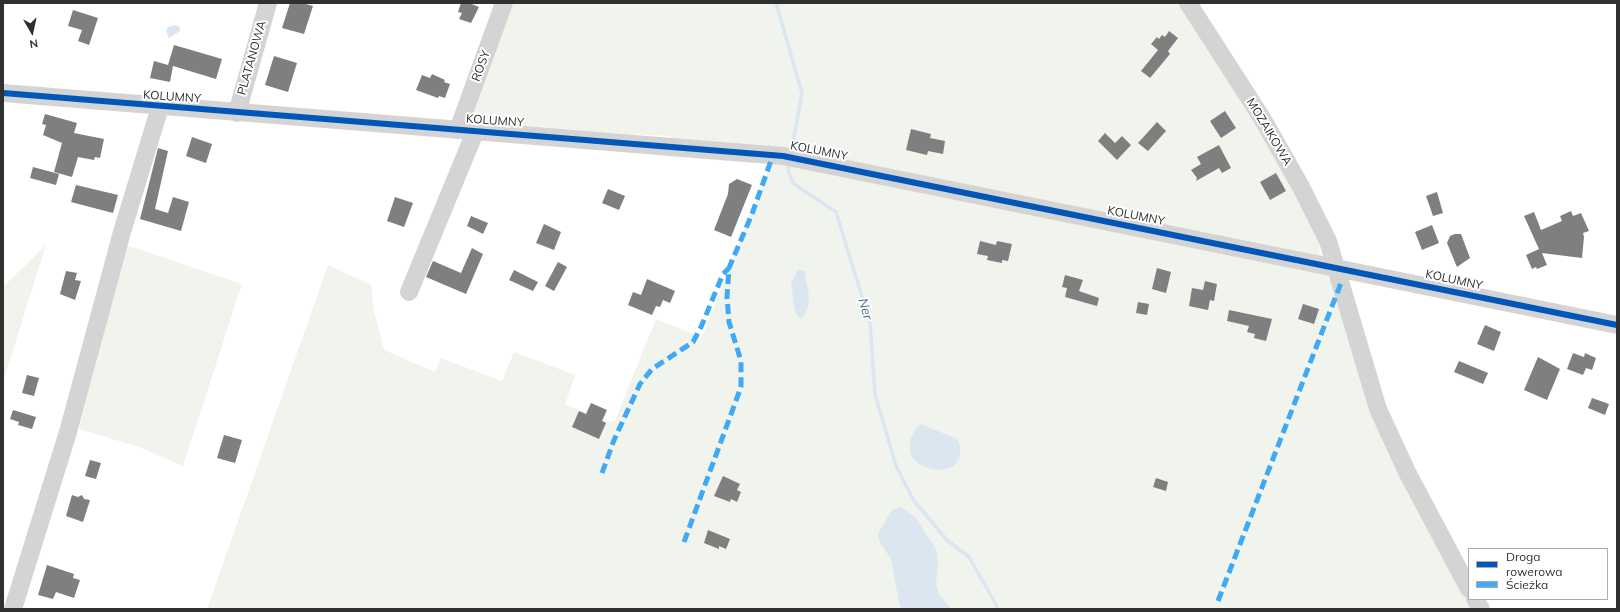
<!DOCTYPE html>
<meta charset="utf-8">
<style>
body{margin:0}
#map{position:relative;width:1620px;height:612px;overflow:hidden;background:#fff;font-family:Mulish,sans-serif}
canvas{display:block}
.frame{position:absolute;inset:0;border:4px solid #303030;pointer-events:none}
.legend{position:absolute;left:1468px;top:548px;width:140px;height:52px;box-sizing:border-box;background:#fff;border:1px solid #acacac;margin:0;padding:5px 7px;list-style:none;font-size:12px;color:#303030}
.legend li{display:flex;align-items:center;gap:8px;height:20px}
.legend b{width:20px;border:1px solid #acacac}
.north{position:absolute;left:12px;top:12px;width:40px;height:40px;-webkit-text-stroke:3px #fff;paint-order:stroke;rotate:171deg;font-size:11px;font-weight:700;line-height:16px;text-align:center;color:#303030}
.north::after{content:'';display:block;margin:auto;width:14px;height:18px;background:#303030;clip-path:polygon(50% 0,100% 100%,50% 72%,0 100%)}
</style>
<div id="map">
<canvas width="1620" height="612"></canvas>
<div class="frame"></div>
<ul class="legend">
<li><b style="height:5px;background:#0057b8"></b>Droga rowerowa</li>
<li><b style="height:5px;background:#3fa9f5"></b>Ścieżka</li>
</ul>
<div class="north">N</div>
</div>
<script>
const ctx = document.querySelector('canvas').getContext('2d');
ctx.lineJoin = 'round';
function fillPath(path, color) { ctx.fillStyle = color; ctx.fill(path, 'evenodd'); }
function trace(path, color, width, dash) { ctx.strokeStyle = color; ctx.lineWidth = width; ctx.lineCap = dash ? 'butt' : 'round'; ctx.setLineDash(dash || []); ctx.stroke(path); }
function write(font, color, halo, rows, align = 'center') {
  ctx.font = font + ' Mulish,sans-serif'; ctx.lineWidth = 4; ctx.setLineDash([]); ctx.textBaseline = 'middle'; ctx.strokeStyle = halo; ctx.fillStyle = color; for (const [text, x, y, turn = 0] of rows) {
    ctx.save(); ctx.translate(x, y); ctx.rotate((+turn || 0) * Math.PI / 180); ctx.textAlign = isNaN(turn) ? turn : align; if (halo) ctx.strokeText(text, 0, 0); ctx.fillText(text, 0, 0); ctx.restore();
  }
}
const green = new Path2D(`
 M 513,3 L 1181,3 L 1246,103 L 1321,242 L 1319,251 L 1340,282 L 1369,390 L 1480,609 L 207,609 L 328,265 L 371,285 L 374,311 L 384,350 L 435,372 L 441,358 L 502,381 L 514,352 L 575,375 L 565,405 L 614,423 L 656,319 L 702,337 L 771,164 L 663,156 L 671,136 L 470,126 Z
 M 46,245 L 3,382 L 3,287 Z
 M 126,245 L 242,284 L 183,466 L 139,447 L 79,429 Z`);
const water = new Path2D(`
 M 175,25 L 180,27 L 180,31 L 169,38 L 166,31 L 168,27 Z
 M 798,269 L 805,272 C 807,290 814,301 803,317 L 799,318 L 795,310 L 791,284 Z
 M 920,424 L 958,439 C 972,479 920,475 911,455 C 910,453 910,449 910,446 C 910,437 914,430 920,424 Z
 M 901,507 L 916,518 L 937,551 L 938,562 L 936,585 L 939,594 L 951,609 L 902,609 L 900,607 L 891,559 L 880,543 L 878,534 L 892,510 Z`);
const stream = new Path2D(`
 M 776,3 L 802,93 L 791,153
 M 789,163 L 788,171 L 794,184 L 836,212 L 870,323 L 875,394 L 896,466 L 914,501 L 947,540 L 969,557 L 997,606 L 996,609`);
const building = new Path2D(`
 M 290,3 L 302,3 L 313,6 L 304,34 L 282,28 Z
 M 461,3 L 469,3 L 479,7 L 471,23 L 459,19 L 462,13 L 458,12 Z
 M 73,10 L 98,18 L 89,45 L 78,41 L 82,30 L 68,26 Z
 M 1169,31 L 1178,38 L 1168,51 L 1170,54 L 1150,78 L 1141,71 L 1158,50 L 1151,44 L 1157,37 L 1159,39 L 1162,35 L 1165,37 Z
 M 174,45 L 222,59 L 216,79 L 173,66 L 170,82 L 150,78 L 154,61 L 168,65 Z
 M 274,56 L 297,63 L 288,92 L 265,85 Z
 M 432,74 L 445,80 L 444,82 L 450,84 L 445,98 L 439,96 L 438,98 L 416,90 L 422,75 L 430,78 Z
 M 1225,111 L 1236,128 L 1221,138 L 1210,121 Z
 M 45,114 L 77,123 L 74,133 L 104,139 L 100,158 L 95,157 L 94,160 L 78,157 L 72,177 L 54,172 L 62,143 L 43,135 L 46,125 L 42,124 Z
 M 1157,122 L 1166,131 L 1148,151 L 1138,143 Z
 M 911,129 L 931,134 L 930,138 L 945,141 L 943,154 L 928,151 L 927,155 L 906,150 Z
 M 1105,133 L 1115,143 L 1122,136 L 1131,145 L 1117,160 L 1098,141 Z
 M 192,137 L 212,144 L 206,163 L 186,156 Z
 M 1219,145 L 1231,168 L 1222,173 L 1219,168 L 1196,181 L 1197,178 L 1191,170 L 1201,164 L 1197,157 Z
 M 158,148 L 168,151 L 155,209 L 168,213 L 173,197 L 189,202 L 181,231 L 140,219 Z
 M 33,167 L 59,174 L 56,185 L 30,178 Z
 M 1276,173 L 1286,191 L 1270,200 L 1260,182 Z
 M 737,179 L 752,185 L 731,237 L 714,230 L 728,194 L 729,184 Z
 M 76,185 L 118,195 L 113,213 L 71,202 Z
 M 608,189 L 625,196 L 619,210 L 602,203 Z
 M 1437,192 L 1443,213 L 1433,216 L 1426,196 Z
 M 395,197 L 413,203 L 404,227 L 387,221 Z
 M 1571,211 L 1573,216 L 1581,213 L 1589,231 L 1583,233 L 1584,237 L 1582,258 L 1542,253 L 1547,265 L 1537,269 L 1536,267 L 1532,269 L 1526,255 L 1539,249 L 1524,216 L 1534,212 L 1541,230 L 1562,221 L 1560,216 Z
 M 471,216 L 488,223 L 483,234 L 467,226 Z
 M 544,224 L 561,232 L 554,250 L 536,243 Z
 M 1432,225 L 1439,243 L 1422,250 L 1415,232 Z
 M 1455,234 L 1461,234 L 1470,258 L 1457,267 L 1447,243 L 1450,236 Z
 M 980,241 L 996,245 L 997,241 L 1012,244 L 1008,261 L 1002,260 L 1002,263 L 987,260 L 988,256 L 977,254 Z
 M 472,248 L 483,254 L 466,294 L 426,277 L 433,261 L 461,273 Z
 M 558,262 L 567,267 L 554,291 L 545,286 Z
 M 1157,268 L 1171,272 L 1166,293 L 1152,289 Z
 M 514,270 L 538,282 L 533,291 L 509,280 Z
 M 66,271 L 77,273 L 75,280 L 81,281 L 75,300 L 60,294 Z
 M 1065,275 L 1083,280 L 1079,291 L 1099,298 L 1097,306 L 1065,297 L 1067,288 L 1062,287 Z
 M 647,279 L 675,291 L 670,303 L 663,300 L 660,307 L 656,306 L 652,315 L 628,305 L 633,292 L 641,295 Z
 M 1205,281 L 1217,284 L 1214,301 L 1210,300 L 1208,310 L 1189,306 L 1192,288 L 1203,290 Z
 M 1138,302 L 1149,304 L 1147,315 L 1136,313 Z
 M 1303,304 L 1319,309 L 1314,324 L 1298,319 Z
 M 1229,310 L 1272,319 L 1266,341 L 1254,338 L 1255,334 L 1247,332 L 1249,326 L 1227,321 Z
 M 1485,325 L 1501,332 L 1494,351 L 1477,344 Z
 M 1573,353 L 1584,357 L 1585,353 L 1596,358 L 1592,370 L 1586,368 L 1583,375 L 1567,369 Z
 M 1538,357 L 1560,369 L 1547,400 L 1524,390 Z
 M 1459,361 L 1488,373 L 1483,384 L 1454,372 Z
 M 27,375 L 39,378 L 34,396 L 22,393 Z
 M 1592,398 L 1609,404 L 1605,415 L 1588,408 Z
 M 591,403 L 607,410 L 602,421 L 606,423 L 599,439 L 572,427 L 579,411 L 586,414 Z
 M 13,410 L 36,417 L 32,429 L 18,425 L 19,422 L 10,419 Z
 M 224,435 L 242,440 L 235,463 L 217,458 Z
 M 90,460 L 101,463 L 96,479 L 85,476 Z
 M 723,476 L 740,484 L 737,490 L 741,492 L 737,502 L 731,499 L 730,502 L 714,496 Z
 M 1156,478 L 1168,482 L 1166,491 L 1153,487 Z
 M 72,495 L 78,497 L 82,495 L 84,499 L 90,500 L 83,522 L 66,516 Z
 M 708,530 L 730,539 L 726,549 L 719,546 L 719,549 L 704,543 Z
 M 47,565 L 74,574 L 73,578 L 80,580 L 74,598 L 56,592 L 53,599 L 38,595 Z`);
const minor = new Path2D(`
 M 1188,3 L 1262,118 L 1301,187 L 1328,241 L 1378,409 L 1407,472 L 1469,589
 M 3,93 L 783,156 L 1617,325
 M 237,113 L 268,3
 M 458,130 L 504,3
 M 409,292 L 473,137 L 473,131
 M 1475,599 L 1481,609
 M 13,609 L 68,432 L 122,232 L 160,107`);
const quiet = new Path2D(`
 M 602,473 L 614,440 L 640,384 L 652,369 L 693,342 L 701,327 L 723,274 L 729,268
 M 684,542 L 741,387 L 741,361 L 729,322 L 727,297 L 729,268 L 752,214 L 773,155
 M 1218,601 L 1341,283`);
const cycleway = new Path2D(`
 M 3,93 L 783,156 L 1617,325`);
const streetNames = [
 ["PLATANOWA",252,58,-74],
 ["ROSY",481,66,-70],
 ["KOLUMNY",172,97,4],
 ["KOLUMNY",495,121,4],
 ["MOZAIKOWA",1269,132,59],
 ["KOLUMNY",819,151,11],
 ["KOLUMNY",1136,216,11],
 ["KOLUMNY",1454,280,12]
];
const waterNames = [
 ["Ner",865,309,74]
];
fillPath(green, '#f0f4ed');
fillPath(water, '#dbe6f0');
trace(stream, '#dbe6f0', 3.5);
fillPath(building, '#7f7f7f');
trace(minor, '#d4d4d4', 18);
trace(quiet, '#3fa9f5', 5, [10, 5]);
trace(cycleway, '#0057b8', 6);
write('12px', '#303030', '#fff', streetNames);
write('italic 13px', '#43678c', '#fff', waterNames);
</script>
